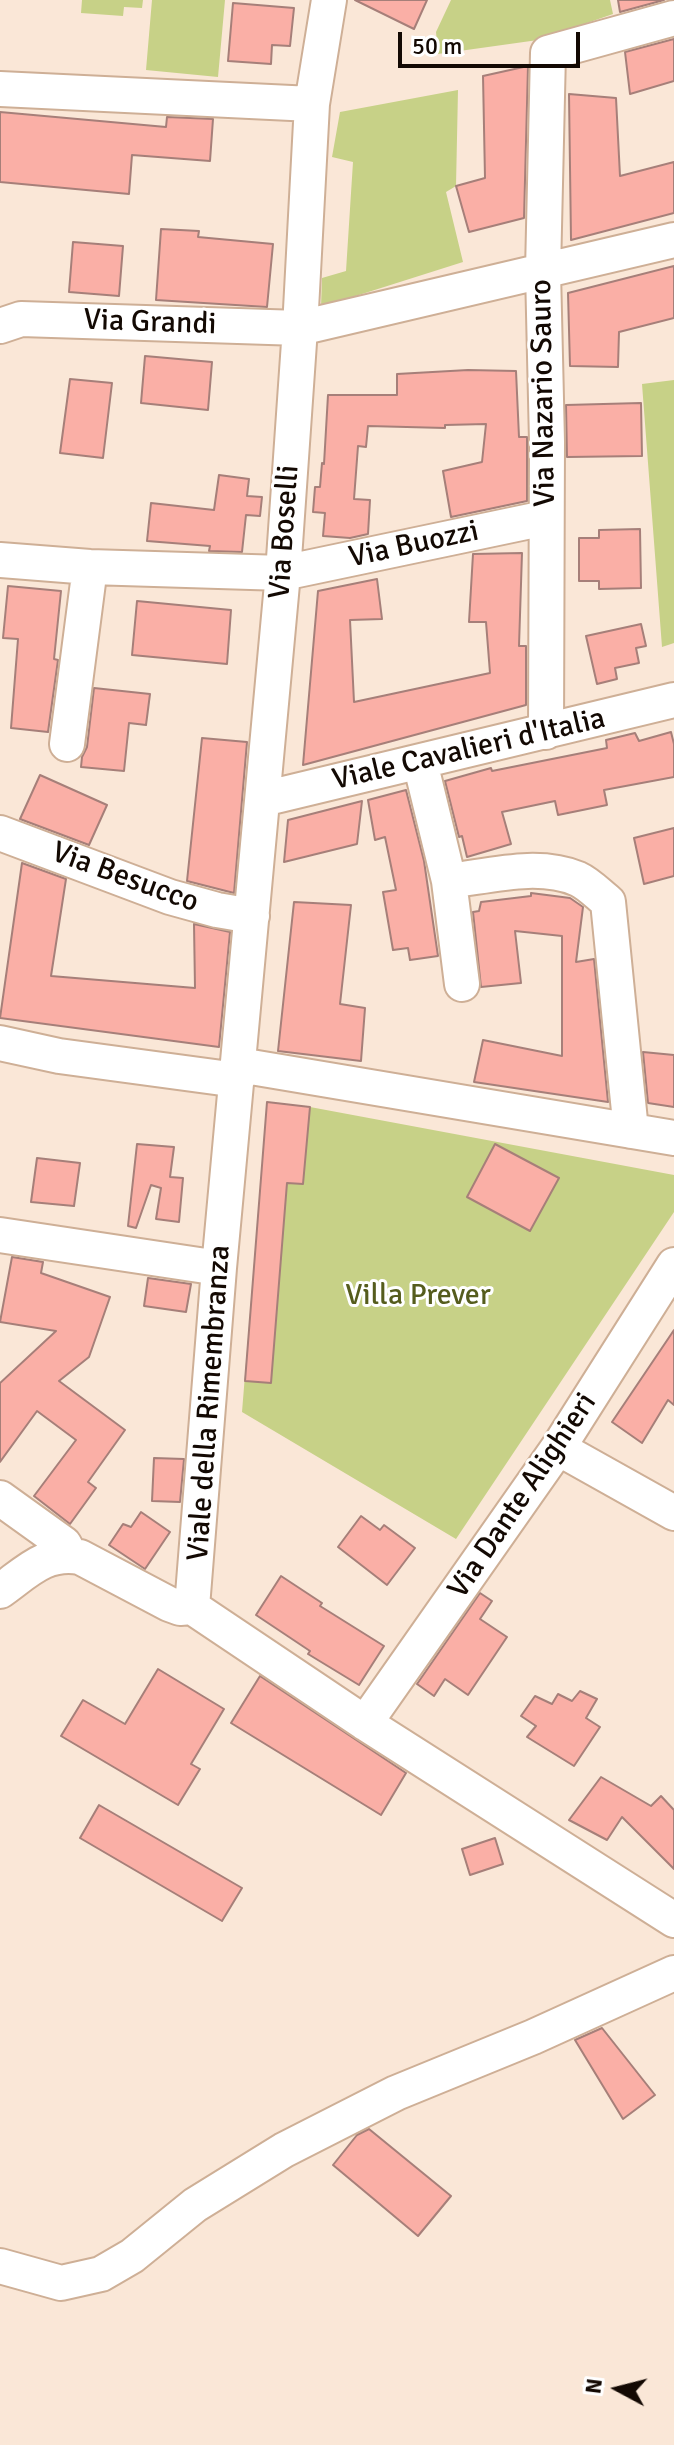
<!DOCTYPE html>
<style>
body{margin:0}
#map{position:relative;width:674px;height:2445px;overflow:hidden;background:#fae7d7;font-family:Signika,sans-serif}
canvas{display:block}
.north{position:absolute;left:578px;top:2349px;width:80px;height:80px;-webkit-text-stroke:6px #fff;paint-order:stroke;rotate:277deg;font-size:22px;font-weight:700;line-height:32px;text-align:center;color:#130903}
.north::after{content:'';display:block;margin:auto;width:28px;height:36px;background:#130903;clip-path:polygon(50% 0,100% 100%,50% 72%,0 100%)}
.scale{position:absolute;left:398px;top:32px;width:182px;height:36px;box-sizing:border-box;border:4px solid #130903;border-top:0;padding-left:10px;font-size:24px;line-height:28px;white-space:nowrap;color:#130903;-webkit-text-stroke:6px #fff;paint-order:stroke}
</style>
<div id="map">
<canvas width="674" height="2445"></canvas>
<div class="north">N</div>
<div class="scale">50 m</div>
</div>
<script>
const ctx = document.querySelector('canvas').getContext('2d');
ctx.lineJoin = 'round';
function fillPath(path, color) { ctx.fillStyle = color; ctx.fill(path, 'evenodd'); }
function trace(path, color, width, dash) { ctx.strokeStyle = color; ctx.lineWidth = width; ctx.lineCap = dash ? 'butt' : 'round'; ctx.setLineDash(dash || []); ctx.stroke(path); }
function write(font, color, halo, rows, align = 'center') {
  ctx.font = font + ' Signika,sans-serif'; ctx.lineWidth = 6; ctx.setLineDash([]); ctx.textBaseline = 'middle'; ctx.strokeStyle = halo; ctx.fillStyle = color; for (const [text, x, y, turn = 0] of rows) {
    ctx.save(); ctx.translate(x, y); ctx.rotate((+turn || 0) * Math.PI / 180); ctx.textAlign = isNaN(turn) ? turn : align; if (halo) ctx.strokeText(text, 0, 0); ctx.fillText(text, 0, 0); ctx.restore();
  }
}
const green = new Path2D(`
 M 82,0 L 143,0 L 142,8 L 124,7 L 123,16 L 81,13 Z
 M 152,0 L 225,0 L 218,77 L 146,70 Z
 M 451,0 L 610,0 L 613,14 L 538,40 L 438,54 L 436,32 Z
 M 458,90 L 456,186 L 446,192 L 463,262 L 321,307 L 322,278 L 346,271 L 353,162 L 332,157 L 340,112 Z
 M 674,380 L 674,643 L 662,647 L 642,384 Z
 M 267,1102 L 310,1107 L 674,1175 L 674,1212 L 456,1539 L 242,1412 Z`);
const building = new Path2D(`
 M 355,0 L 427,0 L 414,29 Z
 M 618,0 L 664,0 L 620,12 Z
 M 233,3 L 294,8 L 290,46 L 272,45 L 271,64 L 228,61 Z
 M 674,39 L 674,81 L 630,94 L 625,52 Z
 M 528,66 L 524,218 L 469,232 L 456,186 L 485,178 L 483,76 Z
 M 569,94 L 616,98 L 620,176 L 674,162 L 674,213 L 571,240 Z
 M 0,112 L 166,127 L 167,117 L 213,119 L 210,161 L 132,155 L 129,194 L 0,182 Z
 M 161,229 L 199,231 L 198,237 L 273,244 L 267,307 L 156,300 Z
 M 73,242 L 123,246 L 119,296 L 69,292 Z
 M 674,266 L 674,318 L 619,332 L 618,367 L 570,366 L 568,293 Z
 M 145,356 L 212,362 L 208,410 L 141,403 Z
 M 468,370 L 516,371 L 519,437 L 527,437 L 527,501 L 451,517 L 443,471 L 482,462 L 486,424 L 445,425 L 445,428 L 368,426 L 366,447 L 358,446 L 354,499 L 370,500 L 368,534 L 350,538 L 323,536 L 325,513 L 313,512 L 315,487 L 320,487 L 322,463 L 324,464 L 328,395 L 397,395 L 397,374 Z
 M 70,379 L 112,383 L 103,458 L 60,453 Z
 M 641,403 L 642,456 L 567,457 L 566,405 Z
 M 219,475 L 249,479 L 247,496 L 262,497 L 260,516 L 246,515 L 242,552 L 209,551 L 210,546 L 147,541 L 151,503 L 214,510 Z
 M 640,529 L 641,588 L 599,589 L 599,581 L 579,581 L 579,538 L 599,538 L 599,530 Z
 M 522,553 L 519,646 L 526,646 L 526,705 L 303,765 L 318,591 L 377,579 L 382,619 L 350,620 L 354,702 L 490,673 L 486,622 L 469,622 L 473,554 Z
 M 8,586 L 61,591 L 54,659 L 58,660 L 48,732 L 11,728 L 18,639 L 3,638 Z
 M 137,601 L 231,610 L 227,664 L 132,655 Z
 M 641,624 L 646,646 L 636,648 L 639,663 L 615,668 L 617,679 L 597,684 L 586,636 Z
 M 94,688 L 150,694 L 146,725 L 129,723 L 124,771 L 81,767 L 82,757 L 87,747 Z
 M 671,732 L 674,744 L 674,777 L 604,790 L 607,805 L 558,815 L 555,801 L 502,812 L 511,844 L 467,857 L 462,836 L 459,837 L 445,781 L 491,768 L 492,771 L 607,748 L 606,740 L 635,733 L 639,741 Z
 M 202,738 L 247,742 L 234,893 L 187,881 Z
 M 40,775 L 107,805 L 89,845 L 20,819 Z
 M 406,790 L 424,861 L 438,956 L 410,960 L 408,948 L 393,950 L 383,892 L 396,890 L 385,837 L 375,840 L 368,800 Z
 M 362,801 L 357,844 L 284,862 L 288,820 Z
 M 674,828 L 674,876 L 644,884 L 634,838 Z
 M 22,863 L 66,879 L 51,976 L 195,988 L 194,924 L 230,932 L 219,1047 L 0,1018 Z
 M 531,893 L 570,898 L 583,907 L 576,962 L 594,959 L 608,1102 L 474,1082 L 483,1040 L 562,1056 L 562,936 L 515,931 L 521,983 L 481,987 L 473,912 L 479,911 L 481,902 L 531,896 Z
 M 294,902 L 351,905 L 340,1004 L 365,1008 L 361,1061 L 278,1051 Z
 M 643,1052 L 674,1055 L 674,1107 L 648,1103 Z
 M 267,1102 L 310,1107 L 303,1184 L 287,1183 L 271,1383 L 245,1381 Z
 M 137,1144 L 174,1147 L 170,1177 L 183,1178 L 179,1222 L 156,1219 L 161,1188 L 151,1185 L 136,1228 L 128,1226 Z
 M 495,1144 L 559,1178 L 530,1231 L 467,1197 Z
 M 37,1158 L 80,1163 L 74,1206 L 31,1202 Z
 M 12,1257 L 43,1262 L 41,1273 L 110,1297 L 89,1357 L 59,1381 L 125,1430 L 88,1482 L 96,1488 L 70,1524 L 34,1496 L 76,1440 L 37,1411 L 0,1462 L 0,1383 L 56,1331 L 0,1322 Z
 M 148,1278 L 191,1284 L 186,1312 L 144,1306 Z
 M 674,1330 L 674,1405 L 668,1400 L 642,1443 L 612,1422 Z
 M 154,1458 L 184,1459 L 180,1502 L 152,1501 Z
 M 141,1512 L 170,1532 L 145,1569 L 109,1545 L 123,1524 L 131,1527 Z
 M 361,1516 L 380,1530 L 384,1525 L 415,1548 L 387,1585 L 338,1547 Z
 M 281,1576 L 322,1603 L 320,1606 L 384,1646 L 359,1685 L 308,1654 L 310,1651 L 256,1615 Z
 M 480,1593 L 492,1601 L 480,1619 L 507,1637 L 468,1695 L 445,1679 L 434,1696 L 417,1684 Z
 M 158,1669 L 224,1709 L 191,1764 L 200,1769 L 178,1805 L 61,1736 L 83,1700 L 125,1724 Z
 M 260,1676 L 406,1773 L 381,1815 L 231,1723 Z
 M 580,1691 L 597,1699 L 586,1718 L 600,1727 L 574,1766 L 527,1737 L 536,1726 L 521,1716 L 535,1696 L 552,1704 L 558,1694 L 572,1701 Z
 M 601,1777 L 651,1806 L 661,1796 L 674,1810 L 674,1869 L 622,1817 L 607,1840 L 569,1820 Z
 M 99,1805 L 242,1888 L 222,1921 L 80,1838 Z
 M 495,1838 L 503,1864 L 470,1875 L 462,1849 Z
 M 602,2028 L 655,2095 L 623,2119 L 575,2040 Z
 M 369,2129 L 451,2196 L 418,2236 L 333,2165 L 357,2135 Z`);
const minor = new Path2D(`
 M 0,89 L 312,104
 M 0,326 L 21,319 L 300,328 L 674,240
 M 0,560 L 90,567 L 283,573 L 545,518
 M 546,732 L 547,442 L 543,271 L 548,53 L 674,18
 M 67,744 L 90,567
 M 420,762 L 449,881 C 490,876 538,862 578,879 C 589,884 599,895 608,902 L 631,1131
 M 263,799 L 674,700
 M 0,833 L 170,897 L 217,910 L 252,916
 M 449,881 L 462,984
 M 0,1043 L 59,1056 L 237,1080
 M 239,1065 L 674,1138
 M 0,1235 L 219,1268
 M 558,1448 L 674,1513
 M 0,1498 L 64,1544 L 70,1555
 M 0,1591 C 27,1572 45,1551 80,1557 L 169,1604 L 180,1608 L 192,1607
 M 192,1607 L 219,1268 L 283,573 L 300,328 L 312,104 L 329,0
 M 192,1607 L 365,1723 L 674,1920
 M 365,1723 L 558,1448 L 674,1265
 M 0,2266 L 61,2283 L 101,2274 L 132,2256 L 195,2205 L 284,2150 L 396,2093 L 533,2037 L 674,1973`);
const streetNames = [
 ["Via Grandi",150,323,2],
 ["Via Nazario Sauro",544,393,-91],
 ["Via Boselli",285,532,-86],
 ["Via Buozzi",414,545,-12],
 ["Viale Cavalieri d'Italia",469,750,-13],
 ["Via Besucco",125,878,20],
 ["Viale della Rimembranza",210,1403,-86],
 ["Via Dante Alighieri",523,1496,-56]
];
const parkNames = [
 ["Villa Prever",418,1296]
];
fillPath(green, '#c7d187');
fillPath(building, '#faafa6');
trace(building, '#a67f79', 2);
trace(minor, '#ceaf96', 38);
trace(minor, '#fff', 34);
write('30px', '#130903', '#fff', streetNames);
write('30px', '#555c1d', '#fff', parkNames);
</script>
